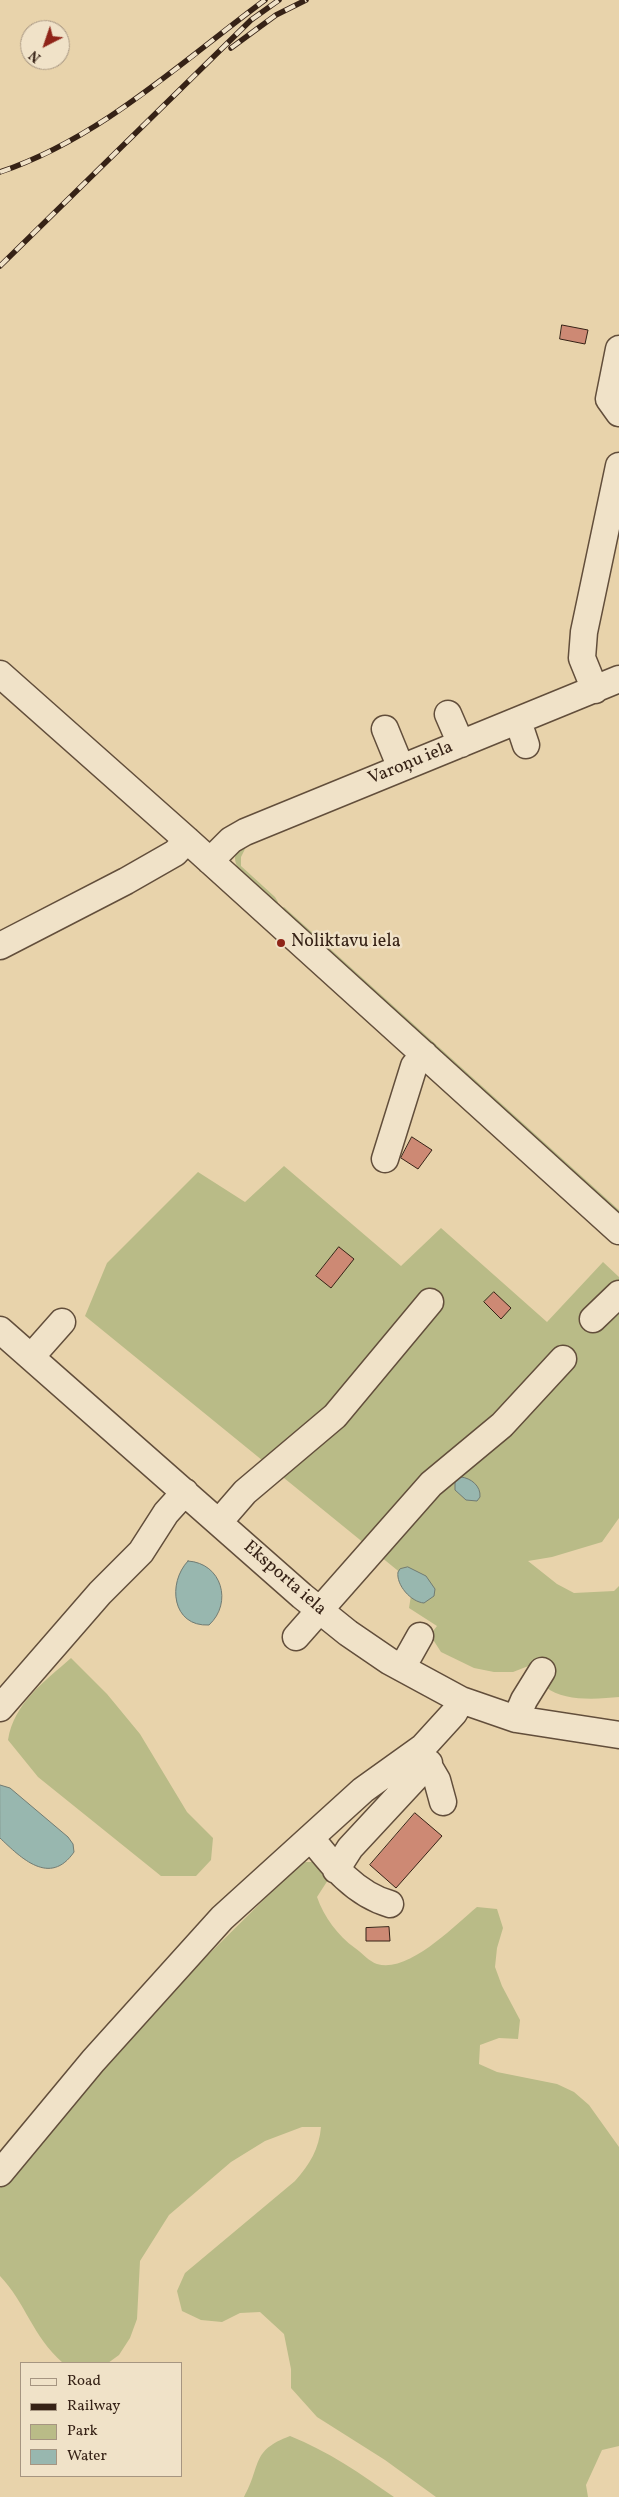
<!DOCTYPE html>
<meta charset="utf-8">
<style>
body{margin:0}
#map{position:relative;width:619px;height:2497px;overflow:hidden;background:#e8d3ab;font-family:Vollkorn,serif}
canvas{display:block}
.legend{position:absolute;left:20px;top:2362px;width:162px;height:115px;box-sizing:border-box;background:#f0e2c8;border:1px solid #a69581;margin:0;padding:6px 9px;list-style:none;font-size:15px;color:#362216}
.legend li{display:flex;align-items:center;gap:10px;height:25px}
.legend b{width:25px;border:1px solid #a69581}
.north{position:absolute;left:20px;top:20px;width:50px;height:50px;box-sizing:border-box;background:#f0e2c8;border:1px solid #a69581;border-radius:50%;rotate:221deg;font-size:14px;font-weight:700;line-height:20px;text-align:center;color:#362216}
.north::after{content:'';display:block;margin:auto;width:18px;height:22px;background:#8f2418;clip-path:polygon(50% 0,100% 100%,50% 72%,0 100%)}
</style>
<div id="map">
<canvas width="619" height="2497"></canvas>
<ul class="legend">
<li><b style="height:6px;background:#f0e2c8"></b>Road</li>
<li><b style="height:6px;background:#362216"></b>Railway</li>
<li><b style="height:14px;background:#b9bb87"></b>Park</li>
<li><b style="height:14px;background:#98b7af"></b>Water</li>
</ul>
<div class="north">N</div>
</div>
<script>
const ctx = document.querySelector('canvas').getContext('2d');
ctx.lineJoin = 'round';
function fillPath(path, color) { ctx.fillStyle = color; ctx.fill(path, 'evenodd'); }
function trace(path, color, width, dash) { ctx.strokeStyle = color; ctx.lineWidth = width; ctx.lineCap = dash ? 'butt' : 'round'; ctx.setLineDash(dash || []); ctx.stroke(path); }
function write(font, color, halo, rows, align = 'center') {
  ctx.font = font + ' Vollkorn,serif'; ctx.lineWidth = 5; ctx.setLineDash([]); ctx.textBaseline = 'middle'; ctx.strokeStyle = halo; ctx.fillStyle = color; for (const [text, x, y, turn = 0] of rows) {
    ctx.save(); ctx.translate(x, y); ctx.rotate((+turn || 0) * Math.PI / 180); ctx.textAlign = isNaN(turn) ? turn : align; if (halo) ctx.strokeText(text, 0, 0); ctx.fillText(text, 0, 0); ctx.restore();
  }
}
const green = new Path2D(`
 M 247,845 L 241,857 L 241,866 L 275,897 L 278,902 L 276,906 C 265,896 226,868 237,852 C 239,849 244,847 247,845 Z
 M 284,907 L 619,1210 L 619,1216 L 280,910 Z
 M 284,1166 L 401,1266 L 441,1228 L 547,1322 L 603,1262 L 619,1277 L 619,1518 L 602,1542 L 552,1557 L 528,1561 L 557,1584 L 574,1593 L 614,1591 L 619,1586 L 619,1697 C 599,1699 563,1702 546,1687 C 540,1681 535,1672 531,1665 L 513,1672 L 494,1672 L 474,1668 L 441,1652 L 430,1635 L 437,1626 L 409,1608 L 413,1583 L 85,1316 L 107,1263 L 198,1172 L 245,1202 Z
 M 71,1658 L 107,1694 L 140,1734 L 187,1812 L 213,1838 L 211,1860 L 196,1876 L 161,1876 L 38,1777 L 8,1740 C 14,1703 44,1682 71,1658 Z
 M 302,1862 L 321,1862 L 328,1880 L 317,1897 C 324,1917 338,1936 355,1948 C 362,1953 370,1962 377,1964 C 408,1974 455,1925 477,1907 L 497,1909 L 503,1928 L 497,1948 L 495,1967 L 502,1986 L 520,2020 L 518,2039 L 499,2038 L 480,2045 L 479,2064 L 497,2072 L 557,2084 L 574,2092 L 589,2105 L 619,2147 L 619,2446 L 602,2450 L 586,2485 L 588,2497 L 436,2497 L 385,2460 L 317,2417 L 291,2388 L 291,2369 L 284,2334 L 260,2312 L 240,2313 L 222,2322 L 201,2320 L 182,2311 L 177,2291 L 185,2273 L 295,2181 C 310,2164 319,2149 321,2127 L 302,2127 L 265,2141 L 231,2162 L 169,2215 L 140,2261 L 137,2319 L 130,2338 L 119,2355 L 108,2363 L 63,2363 C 32,2336 26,2303 0,2276 L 0,2188 L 123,2039 Z
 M 290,2436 C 328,2451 361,2474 394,2497 L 244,2497 C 262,2465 250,2451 290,2436 Z`);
const water = new Path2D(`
 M 461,1477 C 471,1478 481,1486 480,1497 L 477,1501 L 466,1500 L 455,1490 L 455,1479 Z
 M 188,1561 C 222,1563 233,1603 209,1625 C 172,1627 167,1583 188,1561 Z
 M 408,1567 L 426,1576 L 435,1589 L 434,1596 L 424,1603 C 411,1602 396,1585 398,1572 L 400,1569 Z
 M 0,1785 L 10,1788 L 68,1837 L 73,1844 L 74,1852 C 50,1887 21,1858 0,1838 Z`);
const building = new Path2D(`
 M 562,325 L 588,330 L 585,344 L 560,339 Z
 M 412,1137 L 432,1150 L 418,1169 L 401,1158 Z
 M 339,1247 L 354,1259 L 331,1288 L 316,1276 Z
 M 494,1292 L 511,1308 L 501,1319 L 484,1302 Z
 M 415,1813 L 442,1836 L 396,1888 L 370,1865 Z
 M 389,1927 L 390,1941 L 366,1941 L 366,1928 Z`);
const minor = new Path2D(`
 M 619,349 L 609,399 L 619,413
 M 0,674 L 187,840 L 619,1231
 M 595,690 L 582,658 L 584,632 L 619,466
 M 448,714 L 461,744
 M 518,721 L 526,745
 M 385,729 L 401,768
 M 210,861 L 231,840 L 245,832 L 619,679
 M 0,946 L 126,881 L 175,853 L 187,840
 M 385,1159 L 414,1066 L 424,1054
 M 593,1319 L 619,1294
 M 0,1330 L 302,1596 L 348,1633 L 389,1661 L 461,1700 L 516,1719 L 619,1735
 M 31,1357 L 62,1322
 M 219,1522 L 245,1492 L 335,1416 L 430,1302
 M 296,1637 L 431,1484 L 502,1425 L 563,1359
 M 402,1668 L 420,1636
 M 0,1708 L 100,1593 L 141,1552 L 166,1513 L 185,1492
 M 516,1719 L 524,1700 L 542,1671
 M 420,1751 L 437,1780 L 443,1802
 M 311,1838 C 333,1866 355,1894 390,1904
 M 336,1870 L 350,1848 L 429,1763
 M 0,2173 L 93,2061 L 222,1918 L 363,1790 L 423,1747 L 454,1713 L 461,1700`);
const rail = new Path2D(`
 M 231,48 L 276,15 L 306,0
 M 0,172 C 101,138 181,62 265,0
 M 0,266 L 251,20 L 279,0`);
const markers = [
 [281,943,5,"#8f2418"]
];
const streetNames = [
 ["Varoņu iela",411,764,-22],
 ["Eksporta iela",284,1579,41]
];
const poiNames = [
 ["Noliktavu iela",291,943]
];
fillPath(green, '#b9bb87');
fillPath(water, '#98b7af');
trace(water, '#717b72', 1);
fillPath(building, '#cd8974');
trace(building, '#362216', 1);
trace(minor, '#624e3b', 29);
trace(minor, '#f0e2c8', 26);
trace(rail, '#362216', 5.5);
trace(rail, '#f0e2c8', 4, [11]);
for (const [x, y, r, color] of markers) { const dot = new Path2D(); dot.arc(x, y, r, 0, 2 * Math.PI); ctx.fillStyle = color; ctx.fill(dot); trace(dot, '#f0e2c8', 2); }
write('18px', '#362216', '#f0e2c8', streetNames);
write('18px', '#362216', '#f0e2c8', poiNames, 'left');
</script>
